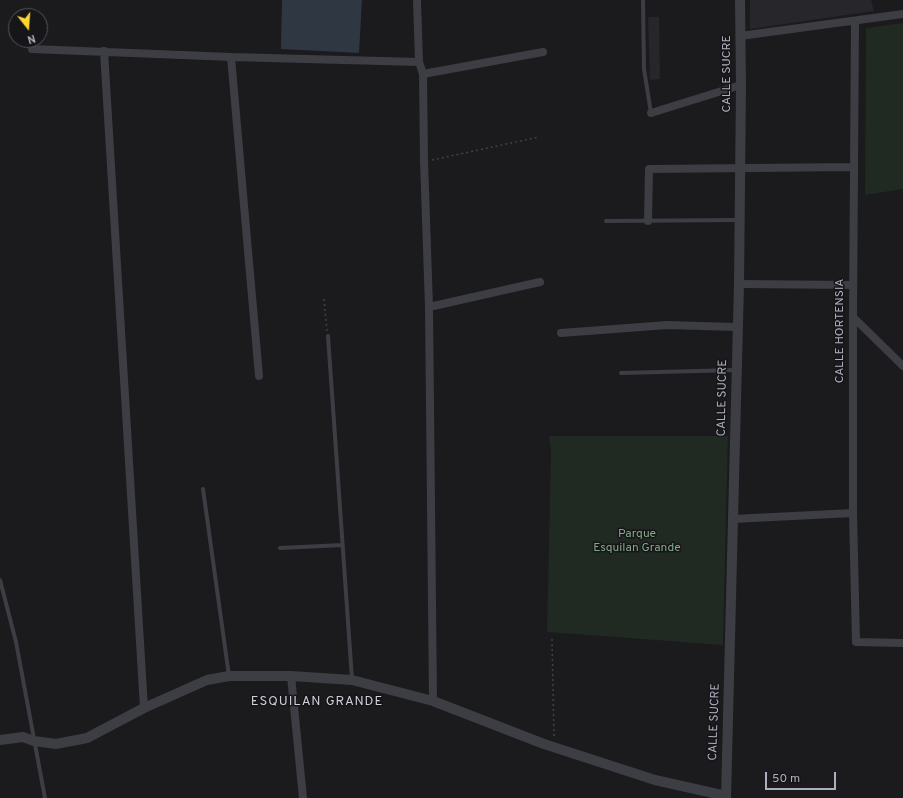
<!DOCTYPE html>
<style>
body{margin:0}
#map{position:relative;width:903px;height:798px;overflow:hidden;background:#1b1a1d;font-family:Overpass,sans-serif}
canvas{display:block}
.north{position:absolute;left:8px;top:8px;width:40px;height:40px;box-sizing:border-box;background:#161518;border:1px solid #52535a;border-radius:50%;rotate:163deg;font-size:11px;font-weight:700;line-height:16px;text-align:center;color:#acafbd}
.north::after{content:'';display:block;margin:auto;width:14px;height:18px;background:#fed731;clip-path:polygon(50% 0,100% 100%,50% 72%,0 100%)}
.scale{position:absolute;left:765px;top:772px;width:71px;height:18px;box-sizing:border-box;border:2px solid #acafbd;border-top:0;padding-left:5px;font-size:12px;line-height:14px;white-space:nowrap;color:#acafbd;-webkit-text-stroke:3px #161518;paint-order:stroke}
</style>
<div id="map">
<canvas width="903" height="798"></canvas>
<div class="north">N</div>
<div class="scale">50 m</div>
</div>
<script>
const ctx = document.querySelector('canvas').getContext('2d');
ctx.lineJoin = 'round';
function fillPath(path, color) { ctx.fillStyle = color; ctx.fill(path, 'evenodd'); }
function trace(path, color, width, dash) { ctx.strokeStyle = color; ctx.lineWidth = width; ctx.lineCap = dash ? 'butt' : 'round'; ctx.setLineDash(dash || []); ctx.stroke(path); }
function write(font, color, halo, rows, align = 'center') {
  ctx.font = font + ' Overpass,sans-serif'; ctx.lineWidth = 3; ctx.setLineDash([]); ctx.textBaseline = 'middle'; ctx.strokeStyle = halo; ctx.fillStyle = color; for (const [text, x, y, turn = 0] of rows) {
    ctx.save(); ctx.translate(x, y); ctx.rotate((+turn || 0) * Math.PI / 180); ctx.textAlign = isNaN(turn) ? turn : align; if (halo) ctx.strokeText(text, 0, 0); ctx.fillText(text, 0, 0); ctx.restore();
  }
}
const built = new Path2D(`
 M 750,0 L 871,0 L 874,11 L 750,29 Z
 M 648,17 L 659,17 L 660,79 L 650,80 Z`);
const green = new Path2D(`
 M 903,23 L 903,189 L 865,195 L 866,28 Z
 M 549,436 L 728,436 L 723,645 L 547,632 L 551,452 Z`);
const water = new Path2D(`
 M 282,0 L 362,0 L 359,53 L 281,49 Z`);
const path = new Path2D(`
 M 432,160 L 539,137
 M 324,299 L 327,331
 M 552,639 L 554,738`);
const service = new Path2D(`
 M 643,0 L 644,69 L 651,113
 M 606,221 L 739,220
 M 328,336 L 352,679
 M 621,373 L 736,370
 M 203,489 L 229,676
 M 280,548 L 343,545
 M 0,580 L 16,642 L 45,798`);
const minor = new Path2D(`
 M 417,0 L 419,62 L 423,74 L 424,161 L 429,307 L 433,701
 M 855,21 L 853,317 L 853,513 L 856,642 L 903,643
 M 740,36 L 903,14
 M 32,49 L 231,57 L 419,62
 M 104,51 L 144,708
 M 231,57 L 259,376
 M 423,74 L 543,52
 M 651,113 L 741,85
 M 648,221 L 649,169 L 854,167
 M 739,284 L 853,285
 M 429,307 L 540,282
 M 853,317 L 903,366
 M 561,333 L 667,325 L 737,327
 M 733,519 L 853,513
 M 291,676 L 303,798`);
const tertiary = new Path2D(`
 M 0,740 L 23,737 L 34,741 L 56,744 L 87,738 L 144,708 L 207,680 L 229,676 L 291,676 L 352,680 L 433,701 L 544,744 L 655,780 L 726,796
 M 726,798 L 733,519 L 739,284 L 741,85 L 740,0`);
const streetNames = [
 ["CALLE SUCRE",728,74,-90],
 ["CALLE HORTENSIA",841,331,-90],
 ["CALLE SUCRE",723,398,-89],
 ["CALLE SUCRE",715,722,-88]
];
const parkNames = [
 ["Parque",637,535],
 ["Esquilan Grande",637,549]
];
const neighbourhoodNames = [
 ["ESQUILAN GRANDE",317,702]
];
fillPath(built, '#27262a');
fillPath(green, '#202922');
fillPath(water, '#2f3743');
trace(path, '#414249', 1.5, [2, 3]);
trace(service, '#3d3d44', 4);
trace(minor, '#3d3d44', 8);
trace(tertiary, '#3d3d44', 10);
write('12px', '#acafbd', '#161518', streetNames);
write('12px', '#82a98a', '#161518', parkNames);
ctx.letterSpacing = '1px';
write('13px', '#cecfd9', '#161518', neighbourhoodNames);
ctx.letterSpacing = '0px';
</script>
